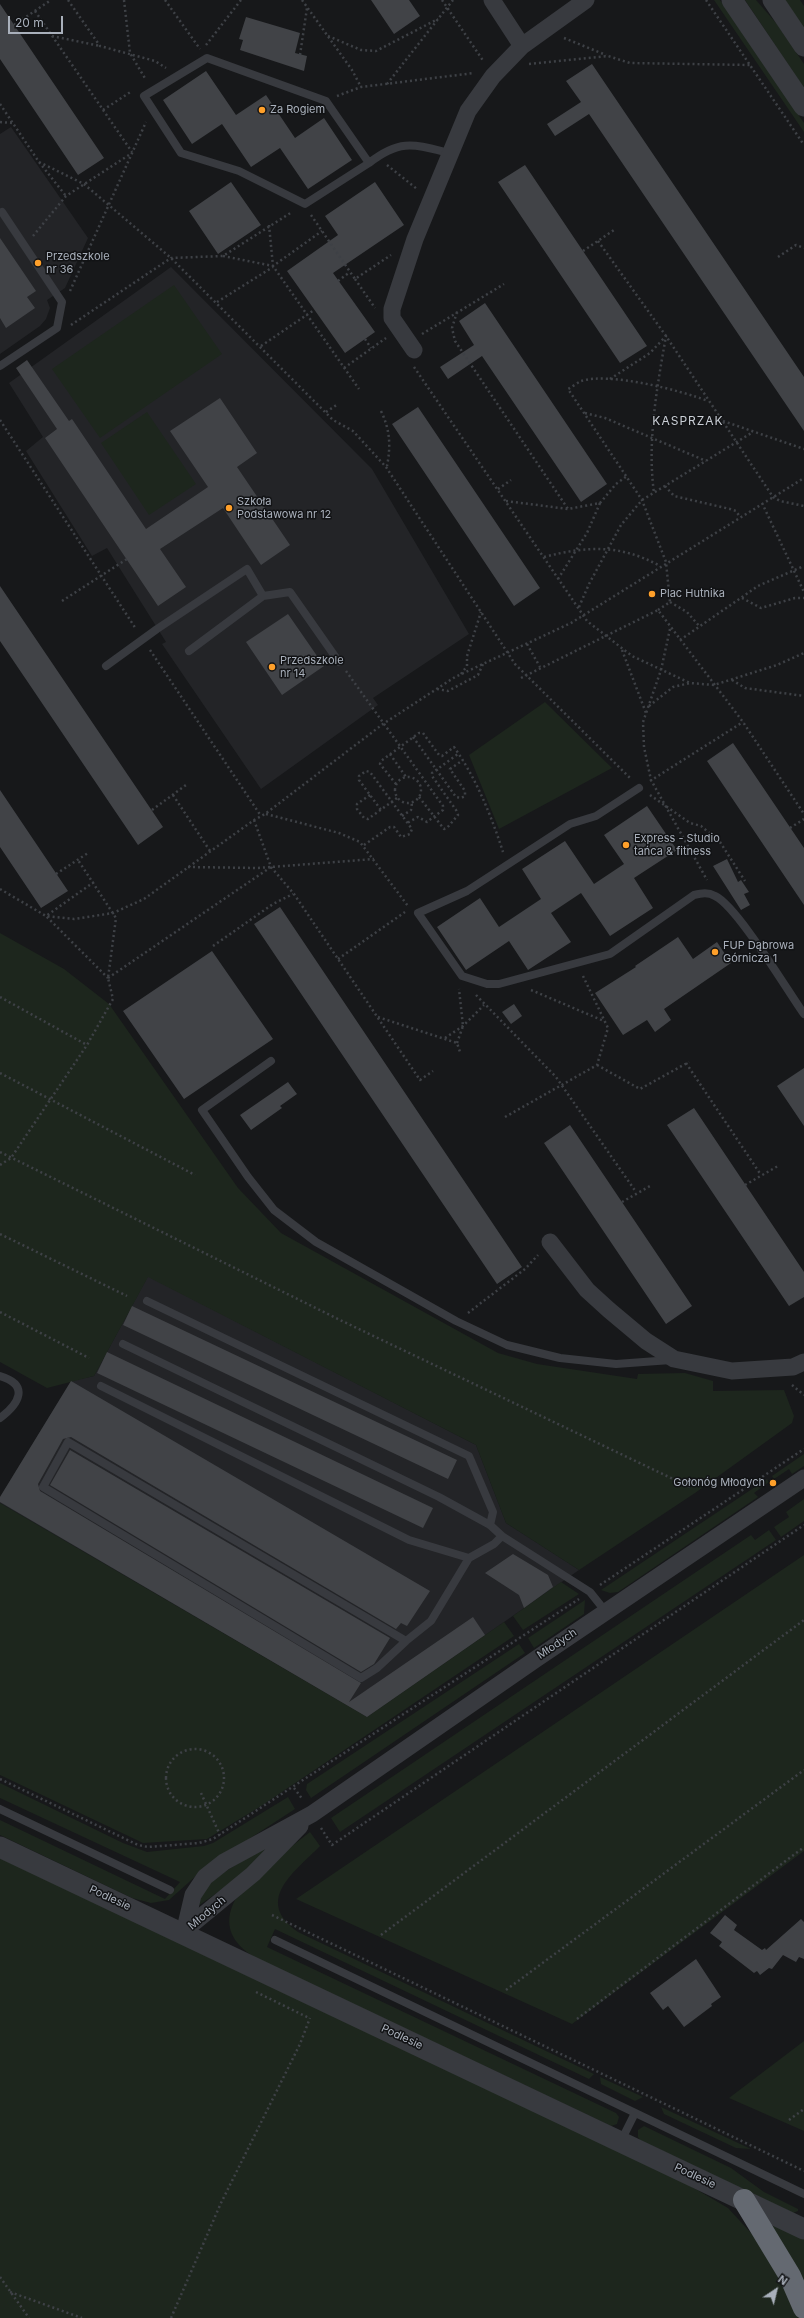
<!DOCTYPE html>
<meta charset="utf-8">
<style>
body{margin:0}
#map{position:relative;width:804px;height:2318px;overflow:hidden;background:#17181a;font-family:Inter,sans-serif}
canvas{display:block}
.north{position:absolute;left:756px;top:2270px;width:40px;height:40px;-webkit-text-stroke:3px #121315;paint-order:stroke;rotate:35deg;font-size:11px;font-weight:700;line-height:16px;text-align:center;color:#a9b0bb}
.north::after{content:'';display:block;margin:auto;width:14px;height:18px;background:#a9b0bb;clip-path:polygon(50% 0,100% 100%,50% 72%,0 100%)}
.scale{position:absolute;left:8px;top:16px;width:55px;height:18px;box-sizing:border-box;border:2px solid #a9b0bb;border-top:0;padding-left:5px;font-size:12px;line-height:14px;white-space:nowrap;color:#a9b0bb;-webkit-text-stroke:3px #121315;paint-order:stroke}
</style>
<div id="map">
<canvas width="804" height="2318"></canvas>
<div class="north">N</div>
<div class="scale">20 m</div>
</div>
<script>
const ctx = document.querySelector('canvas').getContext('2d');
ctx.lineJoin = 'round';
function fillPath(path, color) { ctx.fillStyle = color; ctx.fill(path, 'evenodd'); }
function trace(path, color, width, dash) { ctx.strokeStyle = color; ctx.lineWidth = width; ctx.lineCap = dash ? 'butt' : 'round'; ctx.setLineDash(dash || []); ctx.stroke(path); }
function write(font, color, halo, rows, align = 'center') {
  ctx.font = font + ' Inter,sans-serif'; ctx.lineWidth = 3; ctx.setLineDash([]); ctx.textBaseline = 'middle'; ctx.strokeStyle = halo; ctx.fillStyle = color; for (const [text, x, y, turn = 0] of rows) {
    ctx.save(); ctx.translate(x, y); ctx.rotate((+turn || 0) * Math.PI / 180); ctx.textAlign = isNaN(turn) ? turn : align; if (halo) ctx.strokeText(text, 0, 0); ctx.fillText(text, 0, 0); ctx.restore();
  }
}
const built = new Path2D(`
 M 11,127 L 88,238 L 65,288 L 47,300 L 50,308 L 46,319 L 40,326 L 0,354 L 0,134 Z
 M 171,267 L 372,469 L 469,634 L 373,698 L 378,705 L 261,789 L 162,644 L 166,642 L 107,548 L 92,556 L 26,451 L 43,437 L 9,383 Z
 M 148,1276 L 476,1445 L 506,1523 L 579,1570 L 367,1717 L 0,1503 L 0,1497 L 71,1381 L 94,1376 Z`);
const green = new Path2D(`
 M 714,0 L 720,0 L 804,123 L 804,132 Z
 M 745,0 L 756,0 L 777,24 L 804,64 L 804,88 Z
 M 785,0 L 800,0 L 804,6 L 804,29 Z
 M 174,285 L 222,354 L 100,438 L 52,369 Z
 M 147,412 L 196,484 L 149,515 L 101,443 Z
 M 545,702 L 612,768 L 499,829 L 469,755 Z
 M 0,933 L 64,969 L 109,1004 L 238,1188 L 281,1233 L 498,1353 L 537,1364 L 637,1379 L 638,1374 L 685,1373 L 713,1381 L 713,1391 L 784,1390 L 794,1416 L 792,1423 L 695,1493 L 579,1570 L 506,1523 L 476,1445 L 148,1277 L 94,1376 L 47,1388 L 0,1362 Z
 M 804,1454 L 804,1466 L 792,1474 L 789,1469 L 774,1479 L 772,1476 Z
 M 767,1479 L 769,1482 L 754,1493 L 758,1497 L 618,1592 L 610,1593 L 601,1590 Z
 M 804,1499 L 804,1521 L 781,1537 L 774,1527 L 789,1517 L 786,1512 Z
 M 0,1503 L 367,1717 L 504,1622 L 514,1636 L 261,1806 L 207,1839 L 143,1843 L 0,1775 Z
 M 769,1530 L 776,1540 L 340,1832 L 331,1818 L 751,1535 L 755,1540 Z
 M 804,1555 L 804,1851 L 572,2024 L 296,1899 Z
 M 561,1582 L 579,1594 L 523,1630 L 513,1616 Z
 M 585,1600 L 584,1614 L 534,1648 L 528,1638 Z
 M 519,1644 L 525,1653 L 311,1798 L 306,1790 L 307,1784 Z
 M 0,1783 L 123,1843 L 147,1852 L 204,1846 L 213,1843 L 288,1797 L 295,1809 L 206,1867 L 169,1900 L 151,1903 L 132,1898 L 0,1835 L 0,1820 L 165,1899 L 180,1882 L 0,1798 Z
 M 310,1832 L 320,1846 C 295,1872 253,1900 298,1932 L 594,2074 L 589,2079 L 275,1929 L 267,1947 L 616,2113 L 619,2117 L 617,2124 L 611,2126 L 254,1957 C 232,1943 222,1925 235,1900 L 283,1853 Z
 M 273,1844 L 234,1881 L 198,1906 C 199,1880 253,1856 273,1844 Z
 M 0,1858 L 687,2184 L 728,2208 L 763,2246 L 800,2318 L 0,2318 Z
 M 804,2041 L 804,2131 L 729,2098 Z
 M 600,2077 L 643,2097 L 635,2101 L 601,2084 Z
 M 661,2107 L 751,2149 L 736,2148 L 664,2114 Z
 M 644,2126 L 731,2168 L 764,2192 L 798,2209 L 798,2211 L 793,2213 L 640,2140 L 638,2137 L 638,2130 Z
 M 773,2225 L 804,2239 L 804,2289 L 771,2229 Z`);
const building = new Path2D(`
 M 371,0 L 409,0 L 420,16 L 394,34 Z
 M 0,4 L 104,158 L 78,175 L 0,59 Z
 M 246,17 L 300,33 L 295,53 L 307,56 L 304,71 L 240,50 L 243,40 L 239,39 Z
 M 592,64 L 804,377 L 804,431 L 589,114 L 555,136 L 547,124 L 581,102 L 566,81 Z
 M 206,71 L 236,115 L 266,95 L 295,138 L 324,118 L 352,160 L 308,189 L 280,148 L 251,167 L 222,124 L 192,144 L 163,100 Z
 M 525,165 L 647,346 L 620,363 L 498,182 Z
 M 231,182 L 261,225 L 218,254 L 189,211 Z
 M 375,182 L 404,225 L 333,273 L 375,332 L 345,353 L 287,271 L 338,235 L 325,216 Z
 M 0,238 L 36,291 L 27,297 L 35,308 L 6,328 L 0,318 Z
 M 485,303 L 607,484 L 581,502 L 482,356 L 448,379 L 440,367 L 474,345 L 459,321 Z
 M 27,360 L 69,421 L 72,419 L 146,529 L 208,487 L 170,431 L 220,398 L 257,453 L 237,467 L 290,545 L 261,565 L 223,508 L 160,549 L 186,587 L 158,606 L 45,438 L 57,429 L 16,368 Z
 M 418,407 L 540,588 L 514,606 L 392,424 Z
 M 0,586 L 163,827 L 138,845 L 0,641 Z
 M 288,614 L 324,666 L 282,695 L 246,642 Z
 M 733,743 L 804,848 L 804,905 L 707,761 Z
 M 0,790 L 68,891 L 41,908 L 0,847 Z
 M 647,806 L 677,850 L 634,878 L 653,908 L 610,936 L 581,893 L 551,913 L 571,942 L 528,970 L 509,941 L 466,970 L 437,927 L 480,898 L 499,927 L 541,899 L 522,869 L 565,841 L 594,884 L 624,864 L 604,835 Z
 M 727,859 L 738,882 L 741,880 L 749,892 L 744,894 L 750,905 L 741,910 L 713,866 Z
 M 280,907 L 522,1267 L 497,1284 L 254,924 Z
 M 678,937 L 693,959 L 717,942 L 731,963 L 664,1009 L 671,1020 L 655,1032 L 647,1020 L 623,1035 L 595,993 L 636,967 L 635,966 Z
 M 212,951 L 273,1039 L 184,1099 L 123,1011 Z
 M 514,1004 L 522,1016 L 511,1024 L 502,1012 Z
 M 804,1068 L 804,1126 L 777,1086 Z
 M 288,1082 L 297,1094 L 280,1106 L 282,1108 L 251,1130 L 240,1115 Z
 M 694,1108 L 804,1272 L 804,1297 L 789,1306 L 667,1125 Z
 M 570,1125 L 692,1306 L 666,1324 L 544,1143 Z
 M 132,1306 L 457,1460 L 448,1479 L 123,1325 Z
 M 107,1352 L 433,1508 L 423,1528 L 97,1373 Z
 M 71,1381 L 430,1591 L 407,1626 L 401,1623 L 396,1629 L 71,1437 L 63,1439 L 38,1484 L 40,1491 L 361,1683 L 349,1702 L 473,1617 L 485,1635 L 367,1717 L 0,1502 L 0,1497 Z
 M 70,1450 L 390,1638 L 374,1664 L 361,1672 L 50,1485 Z
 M 513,1554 L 548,1575 L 553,1587 L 524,1608 L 519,1595 L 485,1573 Z
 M 725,1915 L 737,1925 L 734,1930 L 762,1950 L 765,1948 L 766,1950 L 801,1919 L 804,1922 L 804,1959 L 799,1957 L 796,1962 L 783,1955 L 772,1969 L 769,1968 L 760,1975 L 757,1971 L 754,1973 L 719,1946 L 722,1942 L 710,1933 Z
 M 696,1959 L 721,1997 L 711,2004 L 712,2006 L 684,2027 L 668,2006 L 663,2010 L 650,1993 Z`);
const path = new Path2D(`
 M 68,0 L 100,46 L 155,61 L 166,68
 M 124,0 L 130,53 L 146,80
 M 165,0 L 200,49
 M 302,0 L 352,70 L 361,87
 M 442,0 L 484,62
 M 706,0 L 804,145
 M 35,11 L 132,152
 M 14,25 L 51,0
 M 52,36 L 100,46
 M 328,36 L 361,50 L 376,51 L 438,19
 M 564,38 L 606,55
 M 206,45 L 241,0
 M 300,55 L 307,8
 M 529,64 L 608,56 L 630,63 L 750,65
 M 387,84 L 453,0
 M 337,96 L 361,87 L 474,73
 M 0,104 L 39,162 L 66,196
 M 103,110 L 132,91
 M 0,122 L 13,123
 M 39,162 L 84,184 L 171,258 L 333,420 L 353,431 L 386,467 L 515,664 L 631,779
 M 387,165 L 417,189
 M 311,215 L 355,279 L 391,255
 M 269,225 L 273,266 L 359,389
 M 33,236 L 66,196 L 132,153
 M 598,241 L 666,336 L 773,497 L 780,501 L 804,506
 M 583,251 L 614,230
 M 223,256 L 273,266 L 322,231
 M 778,257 L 796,245 L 804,248
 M 355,279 L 375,308
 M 338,281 L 350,272
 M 70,291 L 146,122
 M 217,302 L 273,267
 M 457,312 L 452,328 L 455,341 L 568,509
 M 71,325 L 171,258 L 223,256 L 292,212
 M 422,334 L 504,284
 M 365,339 L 371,348
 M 261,346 L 314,310
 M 414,367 L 587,621 L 632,656 L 690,683
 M 344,368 L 386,338
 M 610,379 L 650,353 L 666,336 C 657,387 647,442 654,493
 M 381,411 C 390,430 391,445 387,466
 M 326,412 L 338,404
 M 585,413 L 605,418 L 706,461
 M 0,420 L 136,629
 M 723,421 L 804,449
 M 665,486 L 674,496 L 730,509 L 736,511 L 740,517
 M 498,489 L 511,480
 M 506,501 L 568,509 L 600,503 L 616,484 L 627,476
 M 762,503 L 804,592
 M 544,557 C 587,546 620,544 660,566
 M 558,579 L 587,533 L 600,503
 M 742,598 L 761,608 L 795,598 L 804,598
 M 62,601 L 127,559
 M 670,602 L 687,612 L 700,627
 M 579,607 L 589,584 L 621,525 L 642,500 L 753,432
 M 658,610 L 670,602 L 666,562 L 642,500 L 568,389 C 572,387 577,383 581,381 C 610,372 679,390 708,401
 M 670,629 L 661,670 L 643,722 L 644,747 L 651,780 L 707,880
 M 680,640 L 758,586 L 804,566
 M 527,644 L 540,667
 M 150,650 L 261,816
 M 622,650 L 646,713
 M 346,671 L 443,806 L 443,810 L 427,822 L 418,817 L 407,823
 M 461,674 L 467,666 L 467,656 L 481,612
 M 521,678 L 658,610 L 743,722 L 804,814
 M 732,680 L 745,688 L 804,696
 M 437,689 L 448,691 L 478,675 L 483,664
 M 649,706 L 673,687 L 690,683 L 714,685 L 777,665 L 804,653
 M 413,737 L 456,797 L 461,798 L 465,796 L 465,791 L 450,769 L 463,760
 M 390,754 L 406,777
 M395 790a13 13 0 1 1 26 0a13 13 0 1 1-26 0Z
 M 650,781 L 743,722
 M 396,784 L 380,764 L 381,761 L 419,733 L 423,733 L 439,755 L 442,756 L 454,747 C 476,778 491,815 503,852
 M 173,795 L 210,851
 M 370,795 L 357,804 L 357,809 L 364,818 L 368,819 L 397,798
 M 650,795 L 690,823 L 701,826 L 720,842 L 745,881
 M 419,797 L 444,829 L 447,828 L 458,815 L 456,810 L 432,776 L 432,773 L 458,754
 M 152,810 L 186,785
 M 266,814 L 339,833 L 360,842 L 408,906
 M 402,816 L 411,810 L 412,803
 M 254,820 L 271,867 L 294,894 L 420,1080 L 433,1071
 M 790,828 L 804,819
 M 364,845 L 390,827 L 394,827 L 401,837 L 410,834 L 412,829 L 370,772 L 366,771 L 359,776 L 359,780 L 381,810
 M 188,867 L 258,868 L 374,859
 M 56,874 L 88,853
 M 94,882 L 46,916 L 108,978
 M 0,889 L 46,916 L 74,919 L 113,913 L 144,899 L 254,820 L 265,814 L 383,724 L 455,677 L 571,623 L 804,478
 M 213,946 L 273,904 L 293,894
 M 338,959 L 405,912
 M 108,978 L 271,867
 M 531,990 L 604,1021
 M 476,995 L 556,1077 L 636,1192
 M 0,997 L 87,1045
 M 378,1017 L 457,1043 L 460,1052
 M 445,1038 L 463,1026 L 484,1005
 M 457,1043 L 463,1026 L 459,989
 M 686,1063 L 761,1175
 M 597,1065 L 640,1089 L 689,1062
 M 0,1073 L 195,1175
 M 505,1117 L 597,1065 L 608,1028 L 582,974
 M 0,1152 L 340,1320 L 692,1488
 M 0,1165 L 11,1158 L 87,1045 L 113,999 L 108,978 L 116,918 L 78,860
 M 745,1185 L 778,1166
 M 622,1202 L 650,1186
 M 0,1234 L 127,1296
 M 0,1312 L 89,1358
 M 468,1313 L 525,1269 L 538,1255
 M 792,1385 L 804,1395
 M 600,1585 L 804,1449
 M166 1778a29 29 0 1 1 58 0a29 29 0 1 1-58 0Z
 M 0,1779 L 138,1845 L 148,1847 L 199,1843 L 213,1839 L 579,1599
 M 294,1788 L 303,1800
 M 201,1793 L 220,1835
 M 321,1828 L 332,1845 L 804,1525
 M 272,1915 L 804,2171
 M 381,1935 L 804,1620
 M 506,1990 L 804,1770
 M 256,1992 L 309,2018
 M 577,2019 L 804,1847
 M 789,2120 L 804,2109
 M 0,2277 L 29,2318
 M 10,2292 L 82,2318
 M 171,2318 L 221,2203 L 300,2044 L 310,2018`);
const service = new Path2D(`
 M 369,163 L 326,101 L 207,58 L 144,96 L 181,153 L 239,171 L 305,204 L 369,163 C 400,139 413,144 449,153
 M 0,366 L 57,328 L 62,302 L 2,212
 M 189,651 L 263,596
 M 106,666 L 157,629 L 247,569 L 263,596 L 290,592 L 339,662
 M 639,788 L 596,816 L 570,824 L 467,891 L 418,913 L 462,976 L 487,984 L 499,984 L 610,954 L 694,895 C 702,893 708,892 715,896 C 737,906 787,990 804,1014
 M 271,1061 L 202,1110 L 248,1177 L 274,1210 L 316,1242 L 456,1321 L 507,1345 L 560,1358 L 616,1364 L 671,1360
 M 147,1301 L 469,1456 L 493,1512 L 490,1525
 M 123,1344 L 439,1497 L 490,1525 L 502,1536
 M 0,1376 C 30,1385 19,1404 0,1418
 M 101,1386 L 409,1540 L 469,1558
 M 406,1641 L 68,1442 L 43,1487 L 361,1678 L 377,1668 L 406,1641 L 431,1621 L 469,1558 L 494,1544 L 502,1536 L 590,1592 L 606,1612
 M 0,1809 L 170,1890
 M 275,1940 L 804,2194
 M 621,2141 L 635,2113`);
const minor = new Path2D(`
 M 492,0 L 522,46
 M 414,350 L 392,318 L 392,309 L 415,239 L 468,111 L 493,76 L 522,46 L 586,0
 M 550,1242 L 587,1290 L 609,1310 L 646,1341 L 674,1359 L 732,1371 L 793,1367 L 804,1362
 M 184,1933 L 193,1895 L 205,1877 L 224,1862 L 312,1814 L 536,1659 L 804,1478
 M 184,1933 L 191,1925 L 253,1874 L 300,1826`);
const tertiary = new Path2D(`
 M 732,0 L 804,106
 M 773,0 L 804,46
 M 0,1847 L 804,2229`);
const motorway = new Path2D(`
 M 744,2200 L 790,2276 L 804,2308`);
const markers = [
 [262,110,4,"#ffa02a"],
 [38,263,4,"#ffa02a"],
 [229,508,4,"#ffa02a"],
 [652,594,4,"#ffa02a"],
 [272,667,4,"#ffa02a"],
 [626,845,4,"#ffa02a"],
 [715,952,4,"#ffa02a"],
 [773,1483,4,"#ffa02a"]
];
const poiNames = [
 ["Za Rogiem",270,110],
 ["Przedszkole",46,257],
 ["nr 36",46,270],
 ["Szkoła",237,502],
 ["Podstawowa nr 12",237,515],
 ["Plac Hutnika",660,594],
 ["Przedszkole",280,661],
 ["nr 14",280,674],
 ["Express - Studio",634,839],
 ["tańca & fitness",634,852],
 ["FUP Dąbrowa",723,946],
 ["Górnicza 1",723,959],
 ["Gołonóg Młodych",765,1483,"right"]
];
const streetNames = [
 ["Młodych",557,1644,-34],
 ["Podlesie",110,1898,25],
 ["Młodych",207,1913,-40],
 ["Podlesie",402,2037,25],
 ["Podlesie",695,2176,25]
];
const neighbourhoodNames = [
 ["KASPRZAK",688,421]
];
fillPath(built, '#232427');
fillPath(green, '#1d261d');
fillPath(building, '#414347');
trace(path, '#3e4146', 2.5, [2, 3]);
trace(service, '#383a3f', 8);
trace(minor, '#383a3f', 17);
trace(tertiary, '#383a3f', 21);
trace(motorway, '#646971', 22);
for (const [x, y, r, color] of markers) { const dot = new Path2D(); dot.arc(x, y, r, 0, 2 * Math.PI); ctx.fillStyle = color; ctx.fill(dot); trace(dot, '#121315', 1.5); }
write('11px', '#a9b0bb', '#121315', poiNames, 'left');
write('11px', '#a9b0bb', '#121315', streetNames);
ctx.letterSpacing = '1px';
write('12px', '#cacfd6', '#121315', neighbourhoodNames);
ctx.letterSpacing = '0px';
</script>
